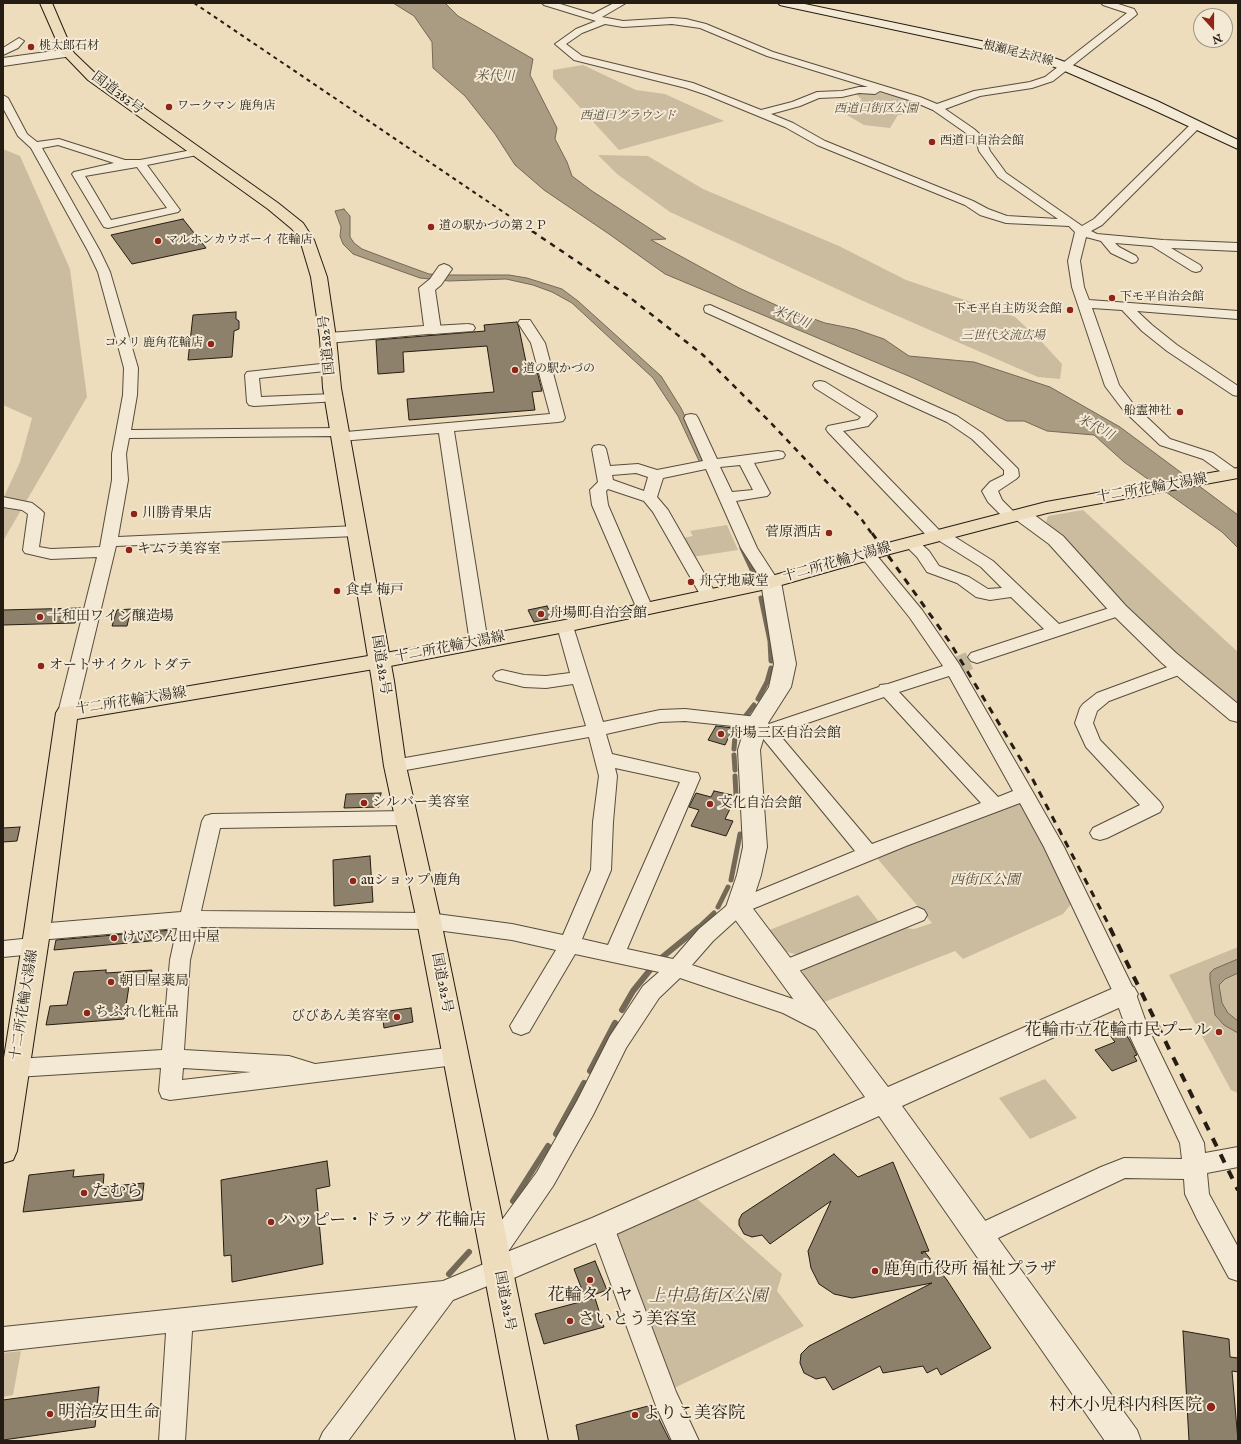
<!DOCTYPE html>
<html>
<head>
<meta charset="utf-8">
<style>
  body { margin:0 }
  #map { position:relative; width:1241px; height:1444px; overflow:hidden; background:#edddbd; font-family:"IM FELL English",serif }
  canvas { display:block }
  .frame { position:absolute; inset:0; border:4px solid #251d13; pointer-events:none }
  .north { position:absolute; left:1193px; top:8px; width:40px; height:40px; box-sizing:border-box; background:#f3e9d4; border:1px solid #a19787; border-radius:50%; rotate:159deg; font-size:11px; font-weight:700; line-height:16px; text-align:center; color:#251d13 }
  .north::after { content:''; display:block; margin:auto; width:14px; height:18px; background:#8f2418; clip-path:polygon(50% 0,100% 100%,50% 72%,0 100%) }
</style>
</head>
<body>
<div id="map">
<canvas width="1241" height="1444"></canvas>
<div class="frame"></div>
<div class="north">N</div>
</div>
<script>
const ctx = document.querySelector('canvas').getContext('2d');
ctx.lineJoin = 'round';
function paint(path, color) {
  ctx.fillStyle = color;
  ctx.fill(path, 'evenodd');
}
function poly(rows) {
  const path = new Path2D();
  for (const r of rows) {
    path.moveTo(r[0], r[1]);
    for (let i = 2; i < r.length; i += 2) path.lineTo(r[i], r[i + 1]);
  }
  return path;
}
function trace(path, color, width, dash) {
  ctx.strokeStyle = color;
  ctx.lineWidth = width;
  ctx.lineCap = dash ? 'butt' : 'round';
  ctx.setLineDash(dash || []);
  ctx.stroke(path);
}
function write(font, color, halo, rows, align = 'center') {
  ctx.font = font + ' "IM FELL English","Noto Serif JP",serif';
  ctx.lineWidth = 4;
  ctx.setLineDash([]);
  ctx.textBaseline = 'middle';
  ctx.strokeStyle = halo;
  ctx.fillStyle = color;
  for (const [text, x, y, turn = 0] of rows) {
    ctx.save();
    ctx.translate(x, y);
    ctx.rotate((+turn || 0) * Math.PI / 180);
    ctx.textAlign = isNaN(turn) ? turn : align;
    if (halo) ctx.strokeText(text, 0, 0);
    ctx.fillText(text, 0, 0);
    ctx.restore();
  }
}
const green = poly([
  [583,65,636,90,665,94,724,121,619,150,553,78,553,70],
  [873,91,913,100,926,106,911,107,916,113,898,115,890,128,864,125,840,111,841,108,862,100,854,92],
  [3,149,20,156,70,269,87,397,3,541,3,499,20,462,32,418,3,405],
  [598,155,648,156,703,189,839,246,906,280,1015,317,1040,340,1062,364,1060,379,1038,377,863,301,670,212,617,174],
  [1083,510,1238,652,1238,707,1157,639,1108,587,1067,541,1046,522,1048,516],
  [727,525,738,550,692,557,682,538,693,536,690,531],
  [1021,799,1072,903,1063,914,963,959,955,951,819,1004,800,980,804,969,904,928,914,929,932,923,876,857],
  [858,895,880,923,799,955,783,951,767,931],
  [1238,947,1238,1093,1231,1090,1169,975],
  [1045,1079,1077,1118,1030,1139,999,1098],
  [696,1198,782,1274,777,1291,804,1326,670,1390,614,1234],
  [21,1351,13,1395,3,1397,3,1353]
]);
const water = poly([
  [393,3,445,3,458,16,533,59,530,75,557,128,555,139,567,162,572,176,592,191,666,239,651,240,739,288,778,306,825,323,855,329,884,339,909,356,974,362,1050,387,1120,427,1238,515,1238,548,1222,532,1124,462,1094,435,1047,431,1024,421,1007,421,911,377,665,274,609,234,544,190,515,165,495,134,465,96,433,68,432,42,414,16,393,3],
  [344,209,350,216,350,237,354,243,362,249,399,263,429,274,450,275,509,275,527,278,562,289,578,301,661,376,681,408,707,463,700,463,678,416,653,378,572,303,552,292,533,285,506,279,449,281,420,278,353,254,343,244,340,236,341,227,335,211,344,209],
  [1238,959,1238,973,1225,979,1219,985,1222,1003,1228,1013,1238,1021,1238,1033,1224,1025,1215,1015,1210,980,1210,973,1214,969,1238,959]
]);
const streamFar1 = poly([
  [742,548,754,574],
  [761,598,770,641,771,661],
  [758,699,767,682,771,668],
  [744,718,754,705],
  [734,749,735,736,739,726],
  [734,755,735,770],
  [735,776,736,795],
  [731,880,740,834],
  [718,907,728,887],
  [697,929,714,913]
]);
const stream = poly([
  [660,959,698,928],
  [622,1010,633,991,650,970],
  [590,1071,615,1023],
  [556,1134,584,1083],
  [513,1201,548,1146],
  [449,1274,469,1252]
]);
const building = poly([
  [183,219,206,248,132,264,111,235,183,219],
  [236,312,236,319,239,321,239,329,234,331,232,357,188,360,193,315,236,312],
  [517,322,519,328,527,367,536,367,542,391,532,392,535,410,409,420,407,399,494,392,487,346,403,352,404,372,378,374,376,340,485,331,484,325,517,322],
  [547,606,553,618,534,622,528,610,547,606],
  [80,608,75,623,3,625,3,610,80,608],
  [131,609,127,626,112,626,117,610,131,609],
  [716,726,733,728,725,745,708,740,716,726],
  [714,791,732,795,728,804,732,805,725,819,733,821,726,836,691,826,699,810,689,807,696,793,711,797,714,791],
  [381,793,379,807,344,808,346,794,381,793],
  [20,827,17,841,3,842,3,828,20,827],
  [370,856,373,902,334,906,333,860,370,856],
  [172,930,171,939,54,950,56,940,172,930],
  [106,970,106,973,152,970,149,985,129,986,124,1019,46,1025,50,1006,67,1005,74,972,106,970],
  [411,1008,413,1022,384,1028,382,1012,411,1008],
  [1121,1028,1129,1039,1137,1055,1134,1056,1137,1061,1112,1071,1095,1050,1115,1042,1108,1033,1121,1028],
  [834,1154,858,1177,893,1162,929,1251,921,1252,922,1254,924,1251,947,1280,991,1348,941,1375,937,1368,927,1373,923,1366,883,1373,880,1366,833,1390,825,1377,816,1379,804,1373,800,1363,801,1354,809,1346,932,1283,852,1298,834,1294,819,1284,811,1268,808,1251,831,1201,770,1244,762,1235,752,1237,744,1234,739,1225,739,1220,742,1214,834,1154],
  [327,1161,330,1186,316,1189,323,1264,232,1282,231,1255,224,1256,221,1180,327,1161],
  [74,1170,73,1177,104,1174,103,1187,144,1183,142,1200,23,1212,29,1175,74,1170],
  [595,1261,607,1290,585,1298,574,1269,595,1261],
  [595,1298,604,1327,544,1344,535,1314,595,1298],
  [1183,1331,1229,1339,1230,1357,1238,1358,1238,1372,1232,1371,1238,1441,1189,1441,1183,1331],
  [99,1387,95,1427,3,1440,3,1400,99,1387],
  [652,1405,670,1441,579,1441,576,1425,652,1405]
]);
const minorTunnel = poly([
  [953,668,977,657]
]);
const minor = poly([
  [542,3,557,3,593,14,614,3,626,3,602,17,623,21,672,18,686,19,706,24,773,52,920,97,937,104,974,91,1030,82,1045,77,1127,13,1103,5,1101,3,1115,3,1134,9,1137,14,1135,16,1053,81,1032,88,980,96,945,109,974,129,986,140,990,151,1006,173,1082,226,1094,219,1192,123,1200,123,1201,125,1200,127,1102,225,1091,231,1097,234,1163,240,1238,243,1238,251,1171,248,1200,265,1202,268,1200,271,1196,272,1192,271,1152,246,1115,243,1119,247,1136,256,1138,259,1136,262,1132,263,1111,253,1101,241,1086,237,1080,261,1084,287,1089,300,1238,311,1238,319,1137,311,1152,325,1177,345,1238,386,1238,396,1233,395,1167,351,1142,331,1122,310,1092,308,1119,385,1134,405,1170,439,1213,453,1238,471,1238,477,1233,478,1228,477,1203,459,1160,445,1124,411,1105,386,1072,287,1068,261,1075,232,1069,226,1006,223,980,215,965,205,817,145,785,127,707,95,686,88,574,60,555,44,576,29,596,21,544,5,542,3],
  [605,24,623,27,672,24,700,28,767,56,868,87,859,87,842,91,817,92,792,102,761,110,693,83,582,56,566,44,582,33,605,24],
  [880,91,912,101,933,110,966,133,977,143,979,151,998,177,1058,219,1007,216,988,209,973,201,825,141,793,123,771,114,800,106,819,98,842,97,859,93,875,94,880,91],
  [19,38,24,41,18,48,3,55,3,48,19,38],
  [3,95,8,98,27,134,37,142,59,139,125,160,140,160,197,149,203,152,197,155,147,165,180,210,178,212,108,228,104,227,102,224,72,174,74,172,114,163,58,145,42,148,100,251,110,272,138,368,137,395,131,430,339,428,344,429,346,432,550,414,531,343,518,323,520,320,530,320,545,343,565,418,563,421,558,422,454,431,488,643,485,647,479,648,473,647,470,643,439,433,340,441,335,440,333,436,129,438,126,454,128,480,118,537,356,526,362,528,364,531,362,534,356,536,116,546,76,713,73,717,67,719,61,717,58,713,97,557,51,559,25,553,23,550,28,514,22,510,3,507,3,497,32,503,41,510,44,513,39,547,51,549,100,547,112,480,112,454,123,395,124,368,98,272,88,251,31,148,18,136,3,108,3,95],
  [137,167,167,208,111,220,85,176,137,167],
  [710,305,957,416,982,433,1018,469,1019,476,1016,479,998,491,1002,500,1019,517,1016,520,1011,522,1006,520,988,502,982,491,990,482,1004,475,1004,470,972,439,947,422,705,312,704,309,705,306,710,305],
  [468,324,473,325,475,328,473,331,433,334,428,333,426,330,428,327,433,326,468,324],
  [330,363,335,364,337,367,335,370,259,378,261,397,333,394,338,395,340,398,338,401,254,406,249,405,247,402,245,375,247,372,330,363],
  [820,381,825,382,875,413,877,416,868,426,843,431,940,531,947,532,993,561,1059,624,1119,605,1125,606,1127,610,1125,614,983,661,977,663,971,661,968,657,971,653,1044,629,1011,597,990,600,976,597,957,583,927,572,917,557,903,543,905,540,911,538,917,540,929,551,939,566,969,577,988,589,1002,588,981,567,938,540,930,539,828,432,826,429,828,426,858,420,861,417,815,388,813,385,815,382,820,381],
  [691,414,696,415,698,418,717,459,778,451,783,452,785,455,783,458,778,459,754,463,770,493,767,496,736,501,757,548,779,582,777,585,771,587,765,585,763,582,741,548,706,469,663,478,657,497,668,510,717,596,715,600,709,601,703,600,701,596,653,512,644,501,608,489,606,491,608,505,653,609,651,613,645,614,639,613,637,609,592,505,590,490,598,482,592,449,594,446,599,445,604,446,606,449,610,466,638,464,657,470,703,461,684,418,686,415,691,414],
  [740,465,753,490,732,492,720,467,740,465],
  [636,473,648,477,644,491,613,480,612,475,636,473],
  [867,549,873,551,922,610,959,664,1034,794,1064,847,1136,994,1148,1028,1204,1143,1205,1153,1238,1147,1238,1167,1207,1173,1209,1194,1238,1247,1238,1281,1229,1278,1197,1219,1185,1194,1184,1179,1125,1178,979,1247,970,1244,967,1236,970,1228,1101,1167,1124,1158,1182,1159,1180,1143,1126,1028,1114,994,1044,847,1020,803,906,846,745,912,713,941,692,965,799,1001,834,1019,837,1025,834,1031,826,1034,818,1031,783,1013,680,978,659,998,626,1048,593,1115,553,1186,503,1259,501,1260,507,1262,510,1270,507,1278,453,1300,348,1441,319,1441,323,1432,418,1306,192,1331,185,1441,159,1441,166,1333,3,1351,3,1327,443,1281,491,1261,485,1259,482,1251,485,1243,537,1172,577,1101,610,1036,643,986,659,972,575,954,529,1032,521,1035,513,1032,510,1026,556,950,512,940,429,929,198,927,190,960,184,1050,289,1056,315,1064,455,1047,463,1050,466,1056,463,1062,455,1065,170,1100,162,1098,159,1091,161,1068,16,1077,8,1074,5,1068,8,1062,16,1059,162,1050,170,960,177,928,39,940,41,940,44,946,41,952,34,954,3,957,3,941,32,938,30,938,27,932,30,926,37,924,181,912,202,821,205,816,212,814,407,811,414,813,417,818,414,823,407,825,220,828,201,911,429,913,512,924,563,935,591,870,593,822,599,776,589,737,395,772,388,771,386,766,388,761,586,726,573,684,546,688,524,687,496,680,493,676,496,672,502,670,524,675,546,676,570,673,557,626,559,622,565,621,571,622,573,626,603,722,660,710,685,709,757,717,763,719,769,724,879,687,880,685,888,684,943,666,910,618,859,554,861,551,867,549],
  [949,676,1013,791,998,797,899,692,949,676],
  [884,697,981,803,872,844,778,733,884,697],
  [685,721,752,728,760,735,855,851,731,902,699,929,673,959,627,949,700,778,698,773,691,772,612,754,606,734,660,722,685,721],
  [615,768,680,782,608,945,582,939,611,870,613,822,617,776,615,768],
  [183,1068,251,1072,182,1080,183,1068],
  [1181,662,1187,664,1190,668,1187,672,1109,701,1097,711,1093,723,1100,740,1160,802,1163,807,1160,812,1107,838,1100,840,1093,838,1090,833,1093,828,1140,805,1086,747,1075,723,1080,708,1083,704,1097,693,1181,662],
  [917,907,924,910,927,915,924,920,784,977,777,975,773,969,777,963,917,907],
  [602,1216,611,1219,614,1227,676,1392,699,1441,672,1441,656,1406,590,1227,593,1219,602,1216]
]);
const tertiary = poly([
  [68,49,72,50,74,53,72,56,3,66,3,58,68,49],
  [444,264,449,266,452,269,441,285,435,290,441,330,439,333,328,343,322,341,320,338,322,335,328,333,424,326,419,288,430,279,439,266,444,264],
  [1022,509,1029,511,1063,536,1126,606,1176,653,1238,704,1238,722,1230,720,1162,663,1112,614,1049,544,1015,519,1013,515,1015,511,1022,509],
  [771,576,778,578,781,582,796,664,791,687,768,723,760,750,767,847,761,875,751,906,888,1087,1116,987,1125,984,1134,987,1138,994,1134,1001,902,1106,1137,1430,1141,1441,1105,1441,879,1116,612,1236,509,1280,498,1284,487,1280,483,1270,487,1260,592,1218,865,1097,726,907,737,875,743,847,738,750,746,723,769,687,774,664,761,582,764,578,771,576]
]);
const secondary = poly([
  [778,3,800,3,1043,54,1068,63,1157,101,1238,140,1238,149,1147,107,1060,69,1036,60,784,6,780,5,778,3]
]);
const primary = poly([
  [1238,468,1238,478,1047,513,890,554,771,588,565,632,380,668,77,719,50,932,17,1151,13,1160,3,1163,3,1064,24,932,56,713,59,708,380,654,565,620,768,577,876,546,1046,502,1238,468]
]);
const trunk = poly([
  [40,3,52,3,73,52,96,74,278,203,303,223,314,240,327,277,336,338,341,388,394,681,406,766,441,921,548,1441,516,1441,417,921,384,766,372,681,323,388,320,338,311,277,300,240,292,229,268,209,88,80,62,53,40,3]
]);
const railFar3 = poly([
  [194,3,533,232]
]);
const railFar2 = poly([
  [532,231,628,296,703,355,769,421,860,517,872,534]
]);
const railFar1 = poly([
  [872,533,949,641,1032,778,1111,929]
]);
const rail = poly([
  [1110,928,1238,1190]
]);
const markers = [
  [31,47,4,"#8f2418"],
  [169,107,4,"#8f2418"],
  [932,142,4,"#8f2418"],
  [431,227,4,"#8f2418"],
  [158,241,4,"#8f2418"],
  [1112,298,4,"#8f2418"],
  [1070,310,4,"#8f2418"],
  [211,344,4,"#8f2418"],
  [515,370,4,"#8f2418"],
  [1180,412,4,"#8f2418"],
  [134,514,4,"#8f2418"],
  [829,533,4,"#8f2418"],
  [129,550,4,"#8f2418"],
  [691,582,4,"#8f2418"],
  [337,591,4,"#8f2418"],
  [541,614,4,"#8f2418"],
  [40,617,4,"#8f2418"],
  [41,666,4,"#8f2418"],
  [721,734,4,"#8f2418"],
  [364,803,4,"#8f2418"],
  [710,804,4,"#8f2418"],
  [353,881,4,"#8f2418"],
  [114,938,4,"#8f2418"],
  [111,982,4,"#8f2418"],
  [87,1013,4,"#8f2418"],
  [397,1017,4,"#8f2418"],
  [1219,1032,4,"#8f2418"],
  [84,1193,4,"#8f2418"],
  [271,1222,4,"#8f2418"],
  [875,1271,4,"#8f2418"],
  [590,1280,4,"#8f2418"],
  [570,1321,4,"#8f2418"],
  [1211,1407,5,"#8f2418"],
  [50,1414,4,"#8f2418"],
  [635,1415,4,"#8f2418"]
];
const farPoinames = [
  ["桃太郎石材",39,47],
  ["ワークマン 鹿角店",177,107],
  ["西道口自治会館",940,142],
  ["道の駅かづの第２Ｐ",439,227],
  ["マルホンカウボーイ 花輪店",166,241],
  ["下モ平自治会館",1120,298],
  ["下モ平自主防災会館",1062,310,"right"],
  ["コメリ 鹿角花輪店",203,344,"right"],
  ["道の駅かづの",523,370],
  ["船霊神社",1172,412,"right"]
];
const farStreetnames = [
  ["根瀬尾去沢線",1018,54,14]
];
const farParknames = [
  ["西道口街区公園",876,110],
  ["西道口グラウンド",628,117],
  ["三世代交流広場",1003,337]
];
const farWaternames = [
  ["米代川",495,77],
  ["米代川",791,318,22],
  ["米代川",1095,428,28]
];
const streetNames = [
  ["国道282号",117,94,37],
  ["国道282号",328,345,-96],
  ["十二所花輪大湯線",1152,489,-10],
  ["十二所花輪大湯線",837,563,-16],
  ["十二所花輪大湯線",450,648,-11],
  ["国道282号",380,665,81],
  ["十二所花輪大湯線",131,702,-9],
  ["国道282号",441,983,79],
  ["十二所花輪大湯線",25,1005,-81],
  ["国道282号",504,1301,79]
];
const poiNames = [
  ["川勝青果店",142,514],
  ["菅原酒店",821,533,"right"],
  ["キムラ美容室",137,550],
  ["舟守地蔵堂",699,582],
  ["食卓 梅戸",345,591],
  ["舟場町自治会館",549,614],
  ["十和田ワイン醸造場",48,617],
  ["オートサイクル トダテ",49,666],
  ["舟場三区自治会館",729,734],
  ["シルバー美容室",372,803],
  ["文化自治会館",718,804],
  ["auショップ 鹿角",361,881],
  ["けいらん田中屋",122,938],
  ["朝日屋薬局",119,982],
  ["ちふれ化粧品",95,1013],
  ["びびあん美容室",389,1017,"right"]
];
const parkNames = [
  ["西街区公園",985,881]
];
const nearPoinames = [
  ["花輪市立花輪市民プール",1211,1032,"right"],
  ["たむら",92,1193],
  ["ハッピー・ドラッグ 花輪店",279,1222],
  ["鹿角市役所 福祉プラザ",883,1271],
  ["花輪タイヤ",590,1297,"center"],
  ["さいとう美容室",578,1321],
  ["村木小児科内科医院",1202,1407,"right"],
  ["明治安田生命",58,1414],
  ["よりこ美容院",643,1415]
];
const nearParknames = [
  ["上中島街区公園",708,1298]
];
paint(green, '#cbbca0');
paint(water, '#a99c83');
trace(water, '#746956', 1);
trace(streamFar1, '#746956', 5);
trace(stream, '#746956', 6);
paint(building, '#8d816b');
trace(building, '#251d13', 1);
trace(minorTunnel, '#c5b79b', 18, [18, 9]);
trace(minor, '#574d3e', 2);
trace(tertiary, '#574d3e', 2);
trace(secondary, '#251d13', 2);
trace(primary, '#251d13', 2);
trace(trunk, '#251d13', 2);
paint(minor, '#f3e9d4');
paint(tertiary, '#f3e9d4');
paint(secondary, '#f3e9d4');
paint(primary, '#edddbd');
paint(trunk, '#edddbd');
trace(railFar3, '#251d13', 2, [4, 4]);
trace(railFar2, '#251d13', 2.5, [5.5, 5.5]);
trace(railFar1, '#251d13', 3, [7, 7]);
trace(rail, '#251d13', 4, [9, 9]);
for (const [x, y, r, color] of markers) {
  const dot = new Path2D();
  dot.arc(x, y, r, 0, 2 * Math.PI);
  ctx.fillStyle = color;
  ctx.fill(dot);
  trace(dot, '#f3e9d4', 1.5);
}
write('12px', '#251d13', '#f3e9d4', farPoinames, 'left');
write('12px', '#251d13', '#f3e9d4', farStreetnames);
write('italic 12px', '#574d3d', '#f3e9d4', farParknames);
write('italic 13px', '#5a5040', '#f3e9d4', farWaternames);
write('14px', '#251d13', '#f3e9d4', streetNames);
write('14px', '#251d13', '#f3e9d4', poiNames, 'left');
write('italic 14px', '#574d3d', '#f3e9d4', parkNames);
write('17px', '#251d13', '#f3e9d4', nearPoinames, 'left');
write('italic 17px', '#574d3d', '#f3e9d4', nearParknames);
</script>
</body>
</html>
